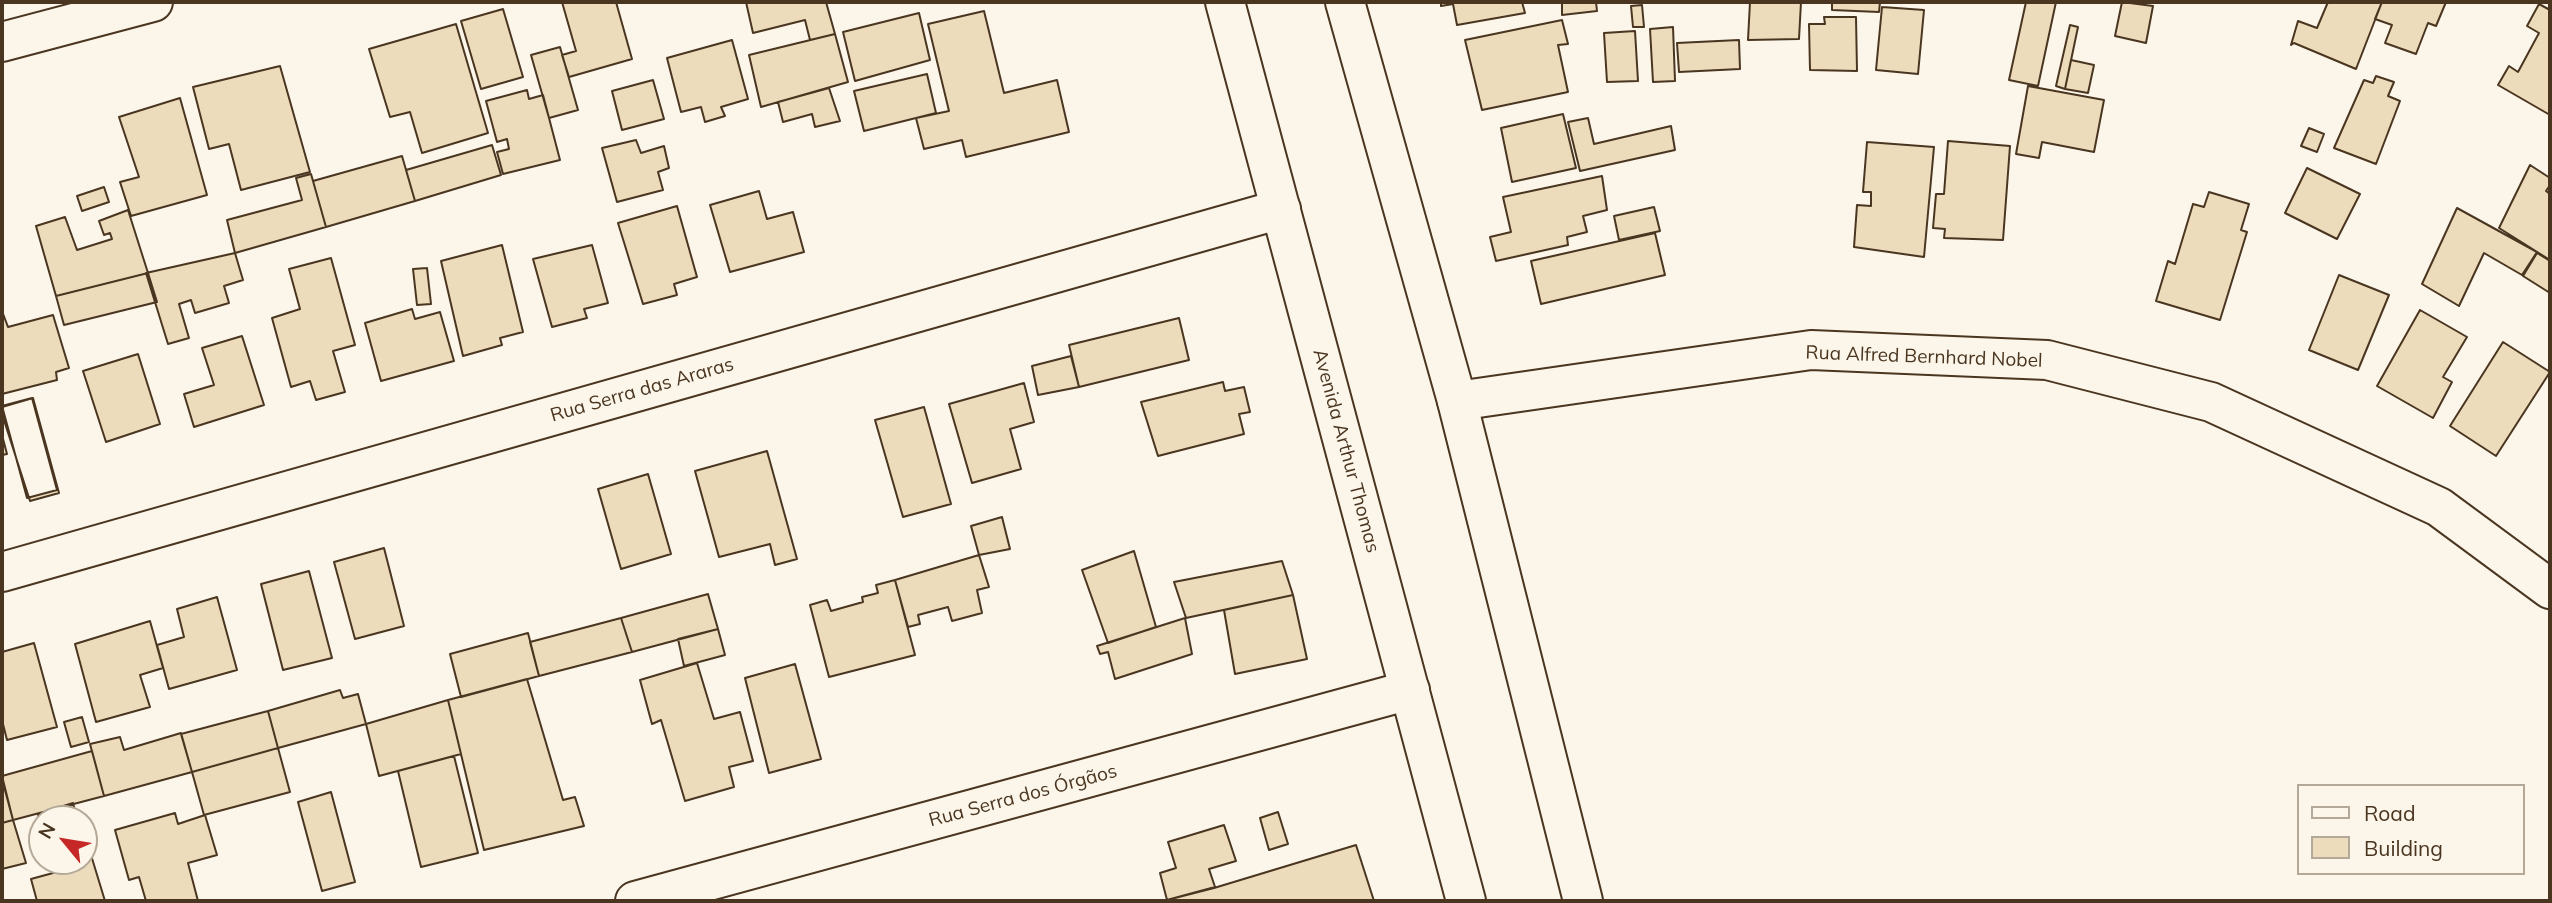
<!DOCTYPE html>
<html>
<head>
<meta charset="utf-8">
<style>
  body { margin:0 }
  #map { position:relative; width:2552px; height:903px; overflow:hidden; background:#fbf6e9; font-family:Mulish,sans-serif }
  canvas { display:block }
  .frame { position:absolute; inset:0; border:4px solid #4a3520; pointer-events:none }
  .legend { position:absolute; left:2297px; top:784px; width:228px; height:91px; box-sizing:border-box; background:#fbf6e9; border:2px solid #b4a999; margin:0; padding:9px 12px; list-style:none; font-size:21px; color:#4a3520 }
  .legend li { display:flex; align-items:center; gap:14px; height:35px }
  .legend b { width:35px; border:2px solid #b4a999 }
  .north { position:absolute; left:28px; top:805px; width:70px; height:70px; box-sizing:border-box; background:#fbf6e9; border:2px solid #b4a999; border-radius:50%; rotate:300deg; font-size:19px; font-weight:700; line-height:28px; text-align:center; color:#4a3520 }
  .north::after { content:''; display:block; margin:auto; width:24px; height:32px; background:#c62828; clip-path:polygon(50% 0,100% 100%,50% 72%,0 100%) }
</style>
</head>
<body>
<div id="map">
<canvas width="2552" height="903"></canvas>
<div class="frame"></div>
<ul class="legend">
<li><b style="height:9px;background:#fbf6e9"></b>Road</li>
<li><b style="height:19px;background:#ecdcbc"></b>Building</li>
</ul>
<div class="north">N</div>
</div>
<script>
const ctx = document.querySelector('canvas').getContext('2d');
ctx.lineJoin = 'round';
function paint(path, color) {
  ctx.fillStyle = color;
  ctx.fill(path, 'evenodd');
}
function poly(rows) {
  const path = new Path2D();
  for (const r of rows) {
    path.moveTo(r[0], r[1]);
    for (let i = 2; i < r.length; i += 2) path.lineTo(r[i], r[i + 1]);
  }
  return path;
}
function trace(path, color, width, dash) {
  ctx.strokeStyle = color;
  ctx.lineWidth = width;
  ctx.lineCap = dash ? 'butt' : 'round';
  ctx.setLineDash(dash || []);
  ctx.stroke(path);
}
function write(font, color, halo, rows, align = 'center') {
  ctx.font = font + ' Mulish,sans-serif';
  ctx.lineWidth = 5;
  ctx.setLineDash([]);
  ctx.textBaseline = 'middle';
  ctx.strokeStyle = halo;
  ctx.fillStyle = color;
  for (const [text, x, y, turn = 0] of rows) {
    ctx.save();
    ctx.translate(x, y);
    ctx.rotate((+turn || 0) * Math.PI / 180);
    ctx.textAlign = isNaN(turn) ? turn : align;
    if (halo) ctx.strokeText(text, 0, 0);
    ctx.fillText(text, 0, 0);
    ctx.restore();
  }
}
const building = poly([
  [562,2,616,2,632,59,569,77,562,55,576,51,562,2],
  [746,2,826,2,835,34,810,40,805,20,753,33,746,2],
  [1441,2,1522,2,1525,13,1457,25,1453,4,1441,6,1441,2],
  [1562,2,1596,2,1597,11,1562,15,1562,2],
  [1750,2,1801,2,1799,39,1748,40,1750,2],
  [1832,2,1880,2,1879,12,1832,10,1832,2],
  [2026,2,2056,2,2038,86,2009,80,2026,2],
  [2122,2,2153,6,2146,43,2115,36,2122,2],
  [2328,2,2382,2,2356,69,2294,43,2291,45,2298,21,2317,28,2328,2],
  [2382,2,2446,2,2436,26,2428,23,2416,54,2385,43,2392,25,2375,19,2382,2],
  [2539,4,2550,10,2550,115,2498,85,2509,66,2518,72,2539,33,2527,26,2539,4],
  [1642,5,1644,27,1633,27,1631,6,1642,5],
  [1882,7,1924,10,1918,74,1876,70,1882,7],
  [503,9,523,77,481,89,461,21,503,9],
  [984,11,1004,93,1057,80,1069,132,966,157,962,140,924,149,916,118,949,111,928,24,984,11],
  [919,13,930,60,855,81,843,32,919,13],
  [1824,17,1856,17,1857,71,1810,70,1809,24,1825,24,1824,17],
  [1562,20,1568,44,1558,45,1568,92,1482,110,1465,40,1562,20],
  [456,24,488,133,422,153,410,112,390,117,369,49,456,24],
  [2070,25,2078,27,2065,89,2056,86,2070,25],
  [1673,27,1675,81,1653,82,1650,29,1673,27],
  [1635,31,1638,81,1607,82,1604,33,1635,31],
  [835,34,848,82,761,107,749,55,835,34],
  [732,40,748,99,721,107,725,116,705,122,701,107,681,112,667,58,732,40],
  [1739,40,1740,69,1679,72,1677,43,1739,40],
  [560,47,578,110,549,118,531,55,560,47],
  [2071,60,2094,65,2088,93,2065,89,2071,60],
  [280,66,310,172,241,190,229,144,209,149,193,87,280,66],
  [927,74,936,113,864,131,854,91,927,74],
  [2376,76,2394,82,2388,96,2400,101,2376,164,2334,148,2364,80,2373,83,2376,76],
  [653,80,664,119,622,130,612,91,653,80],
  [2028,86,2104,100,2094,152,2042,142,2039,158,2016,154,2028,86],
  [829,88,840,121,815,127,812,114,783,122,778,102,829,88],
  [527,90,529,99,543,95,560,160,503,174,497,152,509,149,507,139,497,142,486,101,527,90],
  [180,98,207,195,131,216,120,182,139,177,119,117,180,98],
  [1563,114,1576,168,1512,182,1501,128,1563,114],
  [1588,118,1594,144,1671,126,1675,150,1580,171,1568,122,1588,118],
  [2309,128,2324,134,2317,152,2301,146,2309,128],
  [636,140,641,153,664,146,669,168,658,172,663,190,617,202,602,148,636,140],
  [1948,141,2010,146,2003,240,1944,238,1945,229,1933,228,1936,194,1944,194,1948,141],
  [1867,142,1934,147,1924,257,1854,247,1857,205,1871,206,1871,192,1863,192,1867,142],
  [492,145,501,175,415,201,406,170,492,145],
  [402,156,415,201,326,227,313,181,402,156],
  [2530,165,2550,178,2550,185,2546,191,2550,194,2550,260,2499,228,2530,165],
  [2307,168,2360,194,2337,239,2285,213,2307,168],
  [311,174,326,227,235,253,227,220,302,200,296,178,311,174],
  [1602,176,1607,210,1583,216,1587,232,1567,237,1568,245,1496,261,1490,237,1511,232,1503,197,1602,176],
  [104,187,109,202,82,211,77,196,104,187],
  [759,191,767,219,793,212,804,252,730,272,710,205,759,191],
  [2209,192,2249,204,2241,230,2247,232,2220,320,2156,301,2168,261,2175,264,2193,204,2204,207,2209,192],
  [677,206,697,277,674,284,677,295,643,304,618,223,677,206],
  [1654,207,1660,231,1619,240,1614,216,1654,207],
  [2457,208,2537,252,2522,275,2484,253,2459,306,2422,284,2457,208],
  [128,210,148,273,56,296,36,226,65,217,77,250,112,239,110,233,104,235,99,221,128,210],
  [1655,233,1665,275,1541,304,1531,261,1655,233],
  [502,245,523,332,500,338,502,345,463,356,441,261,502,245],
  [592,245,608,303,584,309,587,318,552,327,533,259,592,245],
  [235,253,243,280,224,286,229,303,195,313,191,300,179,304,189,338,168,344,146,273,235,253],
  [2537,253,2550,261,2550,293,2523,276,2537,253],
  [331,258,355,345,333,351,345,392,316,400,310,381,291,387,272,318,300,309,289,269,331,258],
  [427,268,431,304,417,305,413,269,427,268],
  [148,273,157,302,64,325,56,296,148,273],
  [2339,275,2389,295,2358,370,2309,350,2339,275],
  [412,309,415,319,440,312,454,361,381,381,365,323,412,309],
  [2420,310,2467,337,2443,377,2452,382,2433,418,2377,386,2420,310],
  [2,311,8,327,53,315,69,368,56,372,57,380,2,394,2,311],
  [1179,318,1189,360,1079,387,1069,345,1179,318],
  [242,336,264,405,194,427,184,394,214,385,202,348,242,336],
  [2503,342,2550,372,2496,456,2450,426,2503,342],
  [138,354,160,424,106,442,83,371,138,354],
  [1071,356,1079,387,1038,395,1032,366,1071,356],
  [1223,382,1225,391,1244,387,1250,412,1239,414,1244,434,1158,456,1141,402,1223,382],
  [1024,383,1034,422,1010,429,1021,469,972,483,949,404,1024,383],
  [32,398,57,490,27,498,2,406,32,398],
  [33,398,59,493,30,501,2,414,2,407,33,398],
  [924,407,951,504,903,517,875,420,924,407],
  [2,435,7,454,2,455,2,435],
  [767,451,797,559,775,565,770,544,719,557,695,471,767,451],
  [648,474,671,554,621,569,598,489,648,474],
  [1002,517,1010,549,979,555,971,526,1002,517],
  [384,548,404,626,355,639,334,562,384,548],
  [1134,551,1156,627,1108,643,1082,570,1134,551],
  [979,555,989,587,977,590,982,613,952,621,948,607,918,615,920,624,908,627,895,580,979,555],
  [1282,561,1293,595,1186,618,1174,582,1282,561],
  [309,571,332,658,283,670,261,584,309,571],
  [895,580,915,655,829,677,810,605,827,600,831,611,863,602,862,597,878,593,876,585,895,580],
  [708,594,718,629,632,652,621,618,708,594],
  [1293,595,1307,659,1235,674,1224,610,1293,595],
  [217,597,237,670,169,689,157,645,184,637,177,609,217,597],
  [621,618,632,652,539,676,530,642,621,618],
  [1185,618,1192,654,1115,679,1108,652,1100,654,1097,646,1185,618],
  [150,621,163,668,140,675,150,707,96,722,75,644,150,621],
  [718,629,725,655,684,666,678,639,718,629],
  [528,633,539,676,461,697,450,654,528,633],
  [34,643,57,727,7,740,2,720,2,652,34,643],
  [697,663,714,719,740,712,753,761,729,767,734,787,685,801,661,720,652,724,640,680,697,663],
  [795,664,821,759,769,773,745,678,795,664],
  [527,679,563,800,575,797,584,826,484,850,448,700,527,679],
  [340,690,343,698,358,694,366,724,278,748,268,711,340,690],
  [448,700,461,754,379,776,366,724,448,700],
  [268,711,278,748,192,772,181,734,268,711],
  [82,717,89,742,71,747,64,722,82,717],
  [181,733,192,772,104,796,90,744,120,737,124,750,181,733],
  [278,748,290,792,204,815,192,772,278,748],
  [92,751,104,796,13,820,2,776,92,751],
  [454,756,478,853,421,867,398,771,454,756],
  [2,779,13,820,2,823,2,779],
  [331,792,355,882,322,891,298,802,331,792],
  [73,803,77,819,42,819,42,830,38,814,73,803],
  [1278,812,1288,844,1269,850,1260,818,1278,812],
  [175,813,178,824,205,815,217,855,188,863,198,901,146,901,139,877,129,880,115,830,175,813],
  [13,820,26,863,2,869,2,823,13,820],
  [1224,825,1236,861,1209,869,1215,887,1167,900,1160,873,1176,868,1168,842,1224,825],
  [1356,845,1374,901,1167,900,1214,888,1356,845],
  [91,855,105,901,37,901,31,879,53,873,49,861,66,863,84,861,84,857,91,855]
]);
const minor = poly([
  [2,42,153,2],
  [1457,401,1811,350,2047,360,2211,402,2439,507,2550,589],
  [2,572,1281,209],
  [635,901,1410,690]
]);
const major = poly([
  [1225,2,1466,901],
  [1345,2,1457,401,1583,901]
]);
const streetNames = [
  ["Rua Alfred Bernhard Nobel",1924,357,2],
  ["Rua Serra das Araras",642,390,-16],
  ["Avenida Arthur Thomas",1346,451,75],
  ["Rua Serra dos Órgãos",1023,796,-15]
];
paint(building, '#ecdcbc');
trace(building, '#4a3520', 2);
trace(minor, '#4a3520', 42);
trace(major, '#4a3520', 42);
trace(minor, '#fbf6e9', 38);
trace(major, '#fbf6e9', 38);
write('19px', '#4a3520', '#fbf6e9', streetNames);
</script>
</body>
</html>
